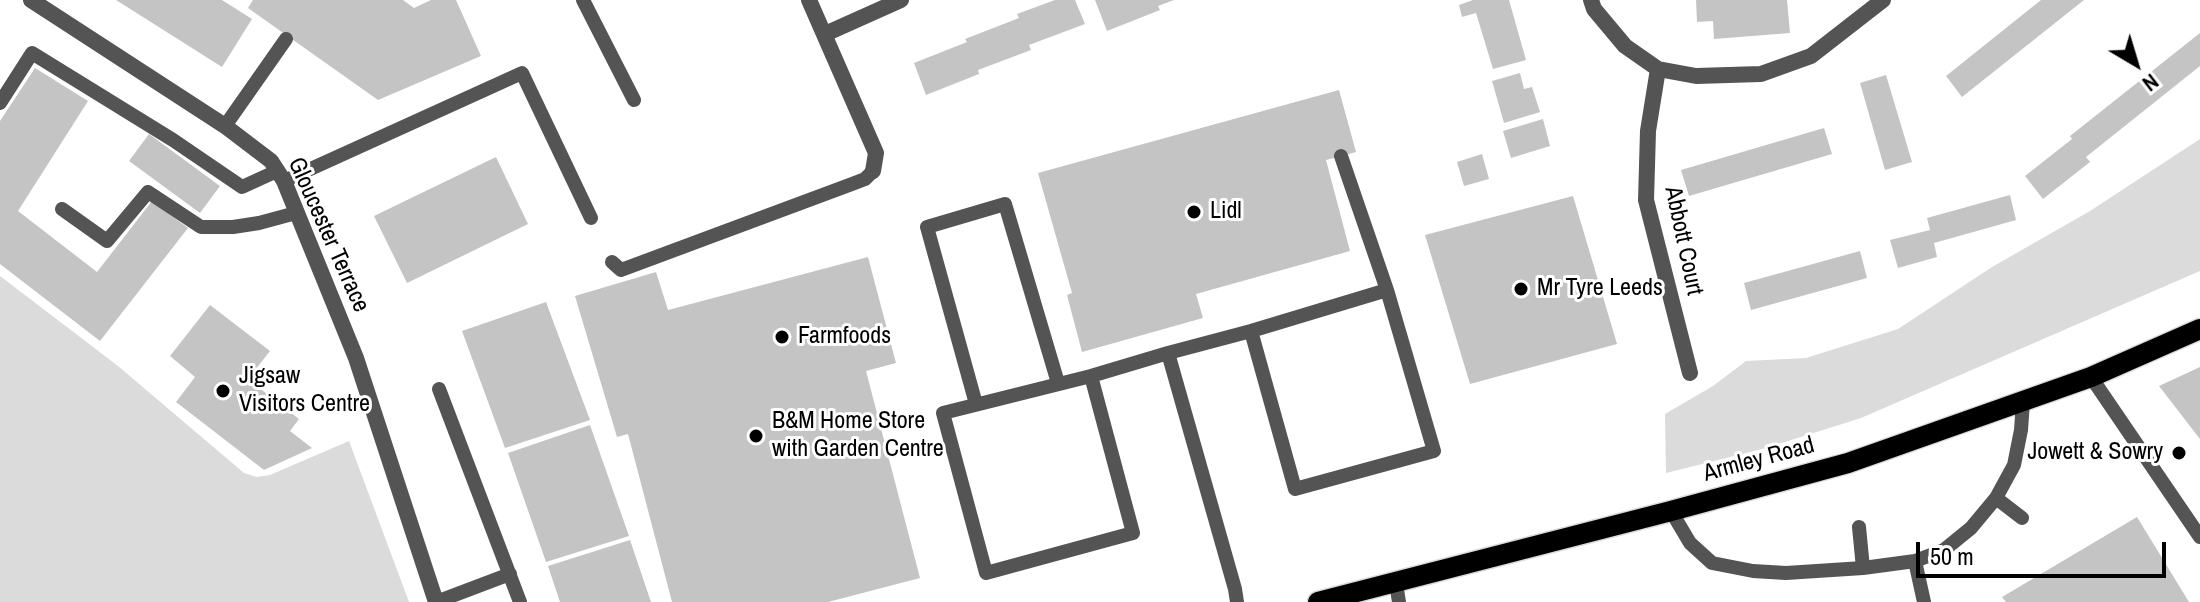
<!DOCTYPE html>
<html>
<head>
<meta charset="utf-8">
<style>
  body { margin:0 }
  #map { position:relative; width:2200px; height:602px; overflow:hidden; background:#fff; font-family:"Archivo Narrow",sans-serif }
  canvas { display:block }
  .north { position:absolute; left:2096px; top:24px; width:80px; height:80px; -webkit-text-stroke:6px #fff; paint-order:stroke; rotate:142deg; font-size:22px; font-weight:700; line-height:32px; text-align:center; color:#000 }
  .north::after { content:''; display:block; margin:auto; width:28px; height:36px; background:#000; clip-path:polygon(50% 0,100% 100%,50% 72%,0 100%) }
  .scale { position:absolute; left:1916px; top:542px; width:250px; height:36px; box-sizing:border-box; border:4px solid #000; border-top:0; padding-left:10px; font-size:24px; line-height:28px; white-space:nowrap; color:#000; -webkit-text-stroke:6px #fff; paint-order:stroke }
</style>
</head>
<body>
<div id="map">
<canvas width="2200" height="602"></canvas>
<div class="north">N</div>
<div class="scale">50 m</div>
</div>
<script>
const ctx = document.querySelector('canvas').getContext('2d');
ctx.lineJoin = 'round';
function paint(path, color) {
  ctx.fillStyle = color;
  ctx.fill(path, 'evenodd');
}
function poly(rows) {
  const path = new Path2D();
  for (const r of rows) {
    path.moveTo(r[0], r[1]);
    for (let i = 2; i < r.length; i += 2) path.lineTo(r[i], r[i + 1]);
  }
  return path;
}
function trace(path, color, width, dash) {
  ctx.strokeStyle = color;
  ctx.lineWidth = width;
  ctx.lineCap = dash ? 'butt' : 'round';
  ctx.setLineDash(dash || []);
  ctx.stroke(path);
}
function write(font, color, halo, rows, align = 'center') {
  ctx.font = font + ' "Archivo Narrow",sans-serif';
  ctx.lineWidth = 6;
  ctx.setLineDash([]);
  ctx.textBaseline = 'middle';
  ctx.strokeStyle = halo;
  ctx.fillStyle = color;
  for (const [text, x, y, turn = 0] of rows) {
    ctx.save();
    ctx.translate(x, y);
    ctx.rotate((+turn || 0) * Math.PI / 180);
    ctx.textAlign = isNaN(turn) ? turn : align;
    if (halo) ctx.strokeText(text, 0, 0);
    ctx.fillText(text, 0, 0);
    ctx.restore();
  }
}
const green = poly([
  [2200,139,2200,271,1861,418,1766,448,1666,473,1665,414,1713,386,1746,361,1806,358,1898,329,1992,267,2090,211],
  [0,276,118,366,244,473,257,477,270,475,349,441,409,602,0,602]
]);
const building = poly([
  [116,0,222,0,252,19,222,67],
  [253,0,403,0,414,8,431,0,456,0,481,56,378,100,248,8],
  [1055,0,1075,0,1085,24,1029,45,1031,50,978,70,979,74,926,95,914,63,967,42,965,39,1019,18,1017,14],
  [1095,0,1174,0,1158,6,1160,10,1107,31],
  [1473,0,1509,0,1526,60,1493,69,1476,13,1462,17,1459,5],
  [1696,0,1787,0,1790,33,1714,39,1713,21,1697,22],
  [2041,0,2084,0,1962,97,1946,76],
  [2200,33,2200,66,2086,157,2090,162,2043,199,2025,176,2072,139,2070,136],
  [35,68,88,101,18,211,97,272,152,201,188,228,100,341,0,264,0,121],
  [1520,73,1524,89,1532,87,1540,112,1504,123,1492,81],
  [1886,75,1912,162,1885,170,1860,83],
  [1339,90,1356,152,1326,160,1350,251,1196,294,1203,318,1082,352,1067,295,1072,293,1038,173],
  [1543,119,1550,146,1511,158,1503,131],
  [1824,128,1832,154,1689,196,1681,170],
  [149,134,220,186,200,213,129,161],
  [1482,154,1489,179,1464,186,1457,162],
  [496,157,528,224,407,283,374,216],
  [2010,195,2016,220,1934,243,1937,257,1898,268,1890,240,1930,230,1927,218],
  [1573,196,1617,344,1470,384,1425,235],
  [1860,251,1867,278,1751,310,1744,283],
  [868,257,896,363,866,371,920,578,828,602,672,602,628,434,617,437,575,296,656,272,668,310],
  [546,302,590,420,505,448,462,331],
  [210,305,270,351,248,379,299,419,290,431,312,448,264,470,176,402,195,377,170,356],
  [2200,367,2200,439,2159,386],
  [590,425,629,536,546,562,508,453],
  [2137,517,2189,602,2006,602,2002,597],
  [630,540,651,602,560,602,548,566]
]);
const service = poly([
  [583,0,634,100],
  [0,103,32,53,173,140,242,187,277,171],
  [225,126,286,39],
  [1341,156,1387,290],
  [284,181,522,73,591,218],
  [62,209,107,241,148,192,201,227,233,227,259,223,296,213],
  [612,262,621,270,852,184,865,179,873,171],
  [1091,376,1133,533,986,573,943,413,1091,376,1168,353],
  [2091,377,2200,537],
  [439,389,520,602],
  [976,404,927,227,1005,204,1058,383],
  [1996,498,2022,518],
  [1671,511,1690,543,1712,563,1753,571,1786,573,1863,568,1915,561,1944,550,1971,528,1996,498,2014,465,2021,430,2023,402],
  [1859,527,1863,568],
  [1915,561,1924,602],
  [1396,583,1399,602],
  [436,602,510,574],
  [1237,602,1235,589,1168,353,1251,331,1387,290,1434,451,1295,489,1251,331]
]);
const minor = poly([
  [31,0,225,126,271,161,284,181,356,358,436,602],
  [809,0,876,153,873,171],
  [1591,0,1594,9,1625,46,1658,69,1696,76,1761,74,1811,56,1883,0],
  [825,34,901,0],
  [1658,69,1648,131,1646,200,1690,373]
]);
const primary = poly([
  [1318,602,1671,511,1848,463,2091,377,2200,329]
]);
const markers = [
  [1194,212,8,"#000"],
  [1521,289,8,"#000"],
  [782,337,8,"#000"],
  [223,391,8,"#000"],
  [756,436,8,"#000"],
  [2179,453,8,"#000"]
];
const poiNames = [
  ["Lidl",1210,212],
  ["Mr Tyre Leeds",1537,289],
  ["Farmfoods",798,337],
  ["Jigsaw",239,377],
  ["Visitors Centre",239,405],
  ["B&M Home Store",772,422],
  ["with Garden Centre",772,450],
  ["Jowett & Sowry",2163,453,"right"]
];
const streetNames = [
  ["Gloucester Terrace",328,235,66],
  ["Abbott Court",1683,241,78],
  ["Armley Road",1759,460,-15]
];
paint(green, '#dbdbdb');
paint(building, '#c4c4c4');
trace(primary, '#dbdbdb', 23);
trace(service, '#545454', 14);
trace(minor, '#545454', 16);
trace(primary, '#000', 20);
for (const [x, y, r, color] of markers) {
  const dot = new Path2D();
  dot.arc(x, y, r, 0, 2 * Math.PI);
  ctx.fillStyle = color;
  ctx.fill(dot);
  trace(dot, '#fff', 3);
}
write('24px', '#000', '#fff', poiNames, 'left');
write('24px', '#000', '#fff', streetNames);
</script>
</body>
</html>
